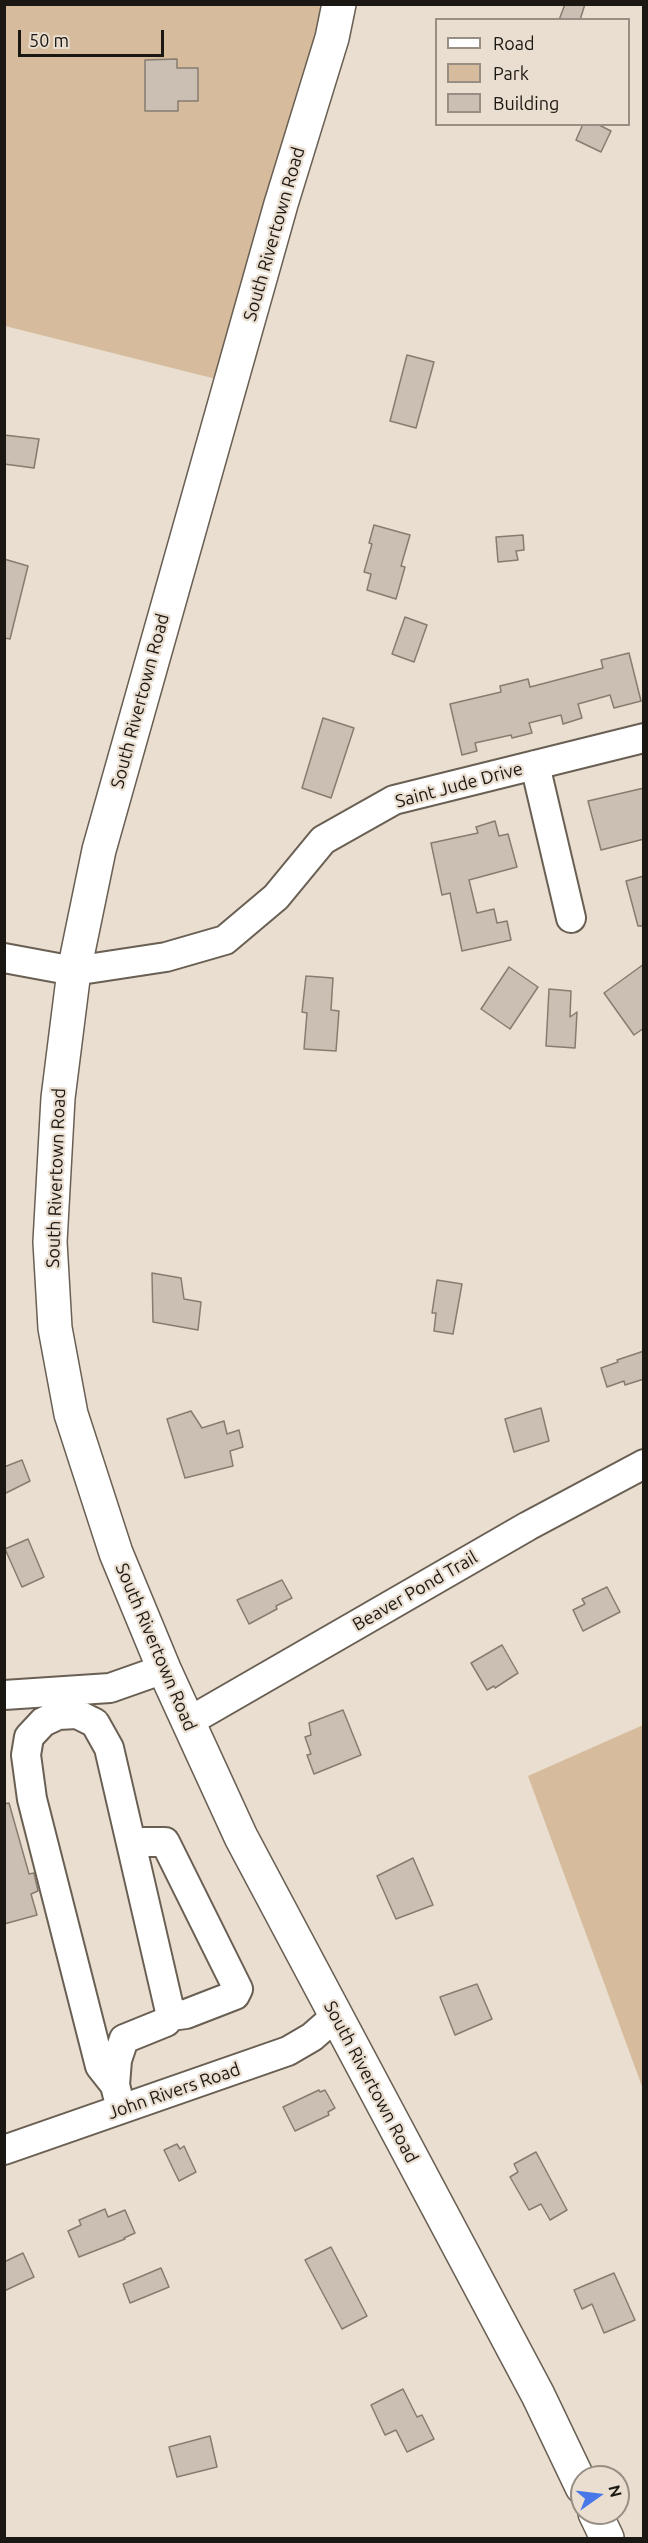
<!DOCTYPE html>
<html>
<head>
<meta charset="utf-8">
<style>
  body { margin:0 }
  #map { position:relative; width:648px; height:2543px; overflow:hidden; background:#e9ded0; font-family:Ubuntu,sans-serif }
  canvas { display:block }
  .frame { position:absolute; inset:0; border:6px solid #1b1712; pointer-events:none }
  .legend { position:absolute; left:435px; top:18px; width:195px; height:108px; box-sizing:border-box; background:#e9ded0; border:2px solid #978e84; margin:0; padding:8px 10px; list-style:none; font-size:18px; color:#1b1712 }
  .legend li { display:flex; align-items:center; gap:12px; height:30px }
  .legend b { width:30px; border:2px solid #978e84 }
  .north { position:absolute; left:570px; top:2465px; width:60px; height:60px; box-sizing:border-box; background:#e9ded0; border:2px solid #978e84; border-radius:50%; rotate:76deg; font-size:16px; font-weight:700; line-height:24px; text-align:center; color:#1b1712 }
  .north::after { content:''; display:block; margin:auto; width:21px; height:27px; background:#4877e9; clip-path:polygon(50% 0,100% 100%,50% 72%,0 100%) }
  .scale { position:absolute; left:18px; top:30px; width:146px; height:27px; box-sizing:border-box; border:3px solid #1b1712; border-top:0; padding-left:8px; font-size:18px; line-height:21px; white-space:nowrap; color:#1b1712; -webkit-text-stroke:4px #e9ded0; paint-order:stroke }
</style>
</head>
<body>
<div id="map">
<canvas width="648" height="2543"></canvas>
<div class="frame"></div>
<ul class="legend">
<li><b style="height:8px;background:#fff"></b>Road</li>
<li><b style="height:16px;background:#d6bc9c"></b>Park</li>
<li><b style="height:16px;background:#cabfb2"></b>Building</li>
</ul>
<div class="north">N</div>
<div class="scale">50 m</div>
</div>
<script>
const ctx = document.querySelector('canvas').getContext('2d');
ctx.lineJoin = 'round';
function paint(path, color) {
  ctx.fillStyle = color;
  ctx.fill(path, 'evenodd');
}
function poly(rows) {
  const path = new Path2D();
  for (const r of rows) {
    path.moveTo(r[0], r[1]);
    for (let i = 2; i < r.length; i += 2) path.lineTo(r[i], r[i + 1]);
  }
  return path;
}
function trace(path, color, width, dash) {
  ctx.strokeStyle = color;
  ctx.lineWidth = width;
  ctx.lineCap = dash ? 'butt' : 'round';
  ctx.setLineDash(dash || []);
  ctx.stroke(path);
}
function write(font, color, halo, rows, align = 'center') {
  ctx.font = font + ' Ubuntu,sans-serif';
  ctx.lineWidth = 4.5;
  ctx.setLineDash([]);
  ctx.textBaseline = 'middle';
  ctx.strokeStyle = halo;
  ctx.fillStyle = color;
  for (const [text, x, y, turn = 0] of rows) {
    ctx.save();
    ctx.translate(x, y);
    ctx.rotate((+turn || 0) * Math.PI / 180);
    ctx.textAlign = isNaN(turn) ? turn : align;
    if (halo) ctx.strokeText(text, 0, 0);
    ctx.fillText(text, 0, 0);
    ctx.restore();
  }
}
const green = poly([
  [4,5,334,5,323,19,248,387,5,326],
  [643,1725,643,2089,528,1776]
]);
const building = poly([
  [565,4,585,4,580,20,559,20,565,4],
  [177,59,177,68,198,68,198,101,178,101,178,111,145,111,145,60,177,59],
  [583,124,597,124,611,131,601,152,576,140,583,124],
  [407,355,434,362,416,428,390,421,407,355],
  [4,435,39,439,34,468,4,464,4,435],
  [374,525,410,535,401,566,405,567,396,599,367,590,371,574,364,572,372,544,369,543,374,525],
  [523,535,524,550,516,551,518,560,498,562,496,537,523,535],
  [4,559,28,566,10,639,4,638,4,559],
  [405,617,427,625,414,662,392,654,405,617],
  [629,653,641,701,614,708,610,695,578,704,582,718,563,724,561,715,529,723,532,733,512,738,511,735,475,743,477,751,462,755,450,704,501,692,500,686,528,679,530,687,603,668,601,660,629,653],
  [323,718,354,728,331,798,302,788,323,718],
  [644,788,644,839,601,850,588,801,644,788],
  [495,821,499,836,508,834,517,867,469,880,477,913,494,909,497,923,507,921,511,940,462,951,450,893,442,895,431,843,478,833,476,827,495,821],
  [644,876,644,926,638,926,626,881,644,876],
  [644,964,644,1028,634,1035,604,993,644,964],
  [509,967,538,987,510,1029,481,1009,509,967],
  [306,976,333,978,331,1010,339,1011,336,1051,304,1049,307,1013,302,1012,306,976],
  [549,989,571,991,570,1017,577,1012,575,1048,546,1046,549,989],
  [152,1273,181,1278,184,1299,201,1302,198,1330,153,1322,152,1273],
  [437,1280,462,1284,453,1334,434,1331,436,1313,432,1313,437,1280],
  [644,1351,644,1379,625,1385,624,1381,607,1387,601,1368,618,1362,617,1360,644,1351],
  [541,1408,549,1441,514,1452,505,1419,541,1408],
  [191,1411,202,1428,224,1421,227,1434,239,1430,243,1447,230,1451,233,1466,185,1478,167,1419,191,1411],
  [22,1460,30,1481,4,1494,4,1467,22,1460],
  [28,1539,44,1577,22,1587,5,1549,28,1539],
  [282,1580,292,1598,276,1606,277,1609,249,1624,237,1600,282,1580],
  [607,1587,620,1612,583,1631,573,1610,585,1604,582,1599,607,1587],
  [502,1645,518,1673,495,1688,494,1686,487,1690,471,1663,502,1645],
  [343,1710,361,1755,314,1774,307,1755,311,1754,305,1737,311,1735,309,1723,343,1710],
  [9,1803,29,1874,34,1873,38,1891,31,1894,37,1915,4,1924,4,1804,9,1803],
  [413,1858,433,1905,396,1919,377,1876,413,1858],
  [477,1984,492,2019,455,2035,440,1997,477,1984],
  [319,2090,320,2092,325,2090,335,2108,328,2112,329,2115,295,2131,283,2107,319,2090],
  [177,2144,180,2149,184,2146,196,2172,179,2181,164,2150,177,2144],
  [536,2152,567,2210,550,2220,541,2204,529,2210,510,2177,518,2172,514,2164,536,2152],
  [105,2209,108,2217,125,2210,135,2233,124,2238,125,2239,79,2257,68,2231,81,2225,79,2220,105,2209],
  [331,2247,367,2316,342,2329,305,2260,331,2247],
  [23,2253,34,2277,4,2291,4,2262,23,2253],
  [161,2268,169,2287,130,2303,123,2284,161,2268],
  [614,2273,635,2320,604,2333,592,2304,582,2309,574,2290,614,2273],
  [403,2389,417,2417,422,2415,434,2439,407,2452,396,2430,385,2435,371,2405,403,2389],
  [210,2436,217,2467,177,2477,169,2447,210,2436]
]);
const minor = poly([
  [535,765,571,918],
  [4,958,74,971,166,957,225,940,276,897,323,840,394,800,644,738],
  [4,1695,110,1688,164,1669],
  [188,1722,528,1526,644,1464],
  [131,1842,165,1842,238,1989,235,1995,186,2014,171,2016],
  [115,2085,100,2066,32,1799,26,1755,29,1737,43,1722,58,1715,77,1714,95,1723,109,1748,171,2016,166,2022,124,2039,117,2060,115,2085,121,2109],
  [4,2150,288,2051,312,2037,336,2016]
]);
const major = poly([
  [339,4,332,38,281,204,99,850,74,971,58,1098,50,1242,55,1328,71,1414,116,1553,164,1669,241,1837,538,2395,582,2487],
  [595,2513,607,2538]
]);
const streetNames = [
  ["South Rivertown Road",274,234,-74],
  ["South Rivertown Road",140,701,-75],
  ["Saint Jude Drive",459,785,-15],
  ["South Rivertown Road",56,1178,-88],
  ["Beaver Pond Trail",415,1591,-30],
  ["South Rivertown Road",156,1647,67],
  ["South Rivertown Road",371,2082,62],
  ["John Rivers Road",174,2091,-19]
];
paint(green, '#d6bc9c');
paint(building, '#cabfb2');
trace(building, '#867c6f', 1.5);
trace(minor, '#695f53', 32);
trace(major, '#695f53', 36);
trace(minor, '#fff', 28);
trace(major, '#fff', 33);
write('18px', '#1b1712', '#e9ded0', streetNames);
</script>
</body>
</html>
